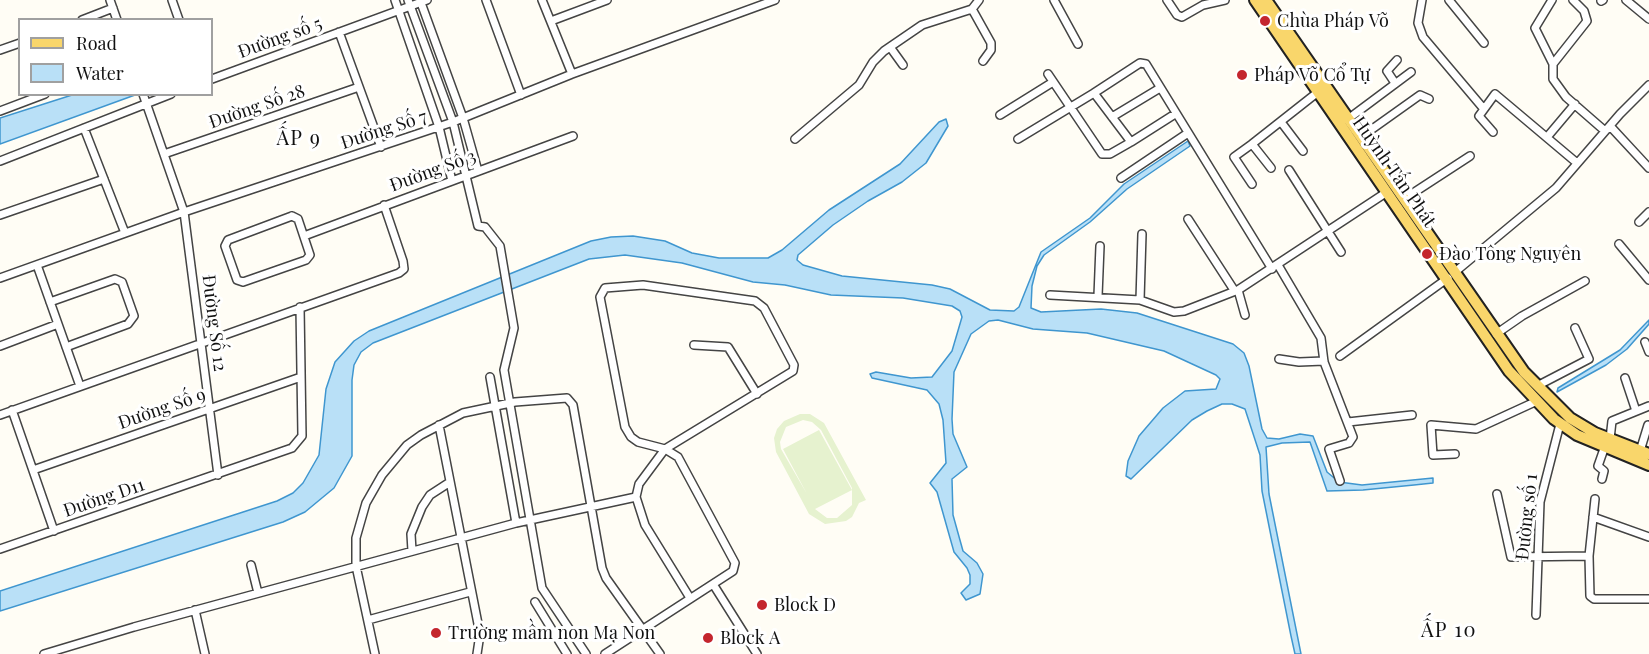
<!DOCTYPE html>
<html>
<head>
<meta charset="utf-8">
<style>
  body { margin:0 }
  #map { position:relative; width:1649px; height:654px; overflow:hidden; background:#fffdf5; font-family:"Playfair Display",serif }
  canvas { display:block }
  .legend { position:absolute; left:18px; top:18px; width:195px; height:78px; box-sizing:border-box; background:#fff; border:2px solid #a0a0a0; margin:0; padding:8px 10px; list-style:none; font-size:18px; color:#111 }
  .legend li { display:flex; align-items:center; gap:12px; height:30px }
  .legend b { width:30px; border:2px solid #a0a0a0 }
</style>
</head>
<body>
<div id="map">
<canvas width="1649" height="654"></canvas>
<ul class="legend">
<li><b style="height:8px;background:#f9d66b"></b>Road</li>
<li><b style="height:16px;background:#b9e0f7"></b>Water</li>
</ul>
</div>
<script>
const ctx = document.querySelector('canvas').getContext('2d');
ctx.lineJoin = 'round';
function paint(path, color) {
  ctx.fillStyle = color;
  ctx.fill(path, 'evenodd');
}
function poly(rows) {
  const path = new Path2D();
  for (const r of rows) {
    path.moveTo(r[0], r[1]);
    for (let i = 2; i < r.length; i += 2) path.lineTo(r[i], r[i + 1]);
  }
  return path;
}
function trace(path, color, width, dash) {
  ctx.strokeStyle = color;
  ctx.lineWidth = width;
  ctx.lineCap = dash ? 'butt' : 'round';
  ctx.setLineDash(dash || []);
  ctx.stroke(path);
}
function write(font, color, halo, rows, align = 'center') {
  ctx.font = font + ' "Playfair Display",serif';
  ctx.lineWidth = 6;
  ctx.setLineDash([]);
  ctx.textBaseline = 'middle';
  ctx.strokeStyle = halo;
  ctx.fillStyle = color;
  for (const [text, x, y, turn = 0] of rows) {
    ctx.save();
    ctx.translate(x, y);
    ctx.rotate((+turn || 0) * Math.PI / 180);
    ctx.textAlign = isNaN(turn) ? turn : align;
    if (halo) ctx.strokeText(text, 0, 0);
    ctx.fillText(text, 0, 0);
    ctx.restore();
  }
}
const pitch = poly([
  [800,414,810,414,824,423,866,500,859,503,852,517,846,521,825,524,809,514,776,452,774,438,777,429,784,421],
  [803,420,812,422,821,430,852,488,852,505,837,518,827,518,815,509,852,490,819,430,783,449,807,494,781,449,780,442,786,427]
]);
const water = poly([
  [72,95,135,95,0,144,0,118,72,95],
  [946,119,948,126,926,163,902,182,868,201,833,225,798,255,797,260,803,265,842,276,932,285,950,289,990,310,1014,311,1019,307,1041,252,1090,218,1124,184,1188,141,1190,146,1127,189,1090,222,1044,255,1037,266,1032,286,1031,308,1041,312,1101,309,1137,313,1233,344,1244,353,1249,366,1262,429,1267,438,1279,439,1300,434,1313,436,1327,472,1339,482,1362,485,1433,478,1433,483,1414,485,1363,490,1327,491,1310,442,1282,443,1266,447,1269,494,1301,654,1295,654,1291,636,1262,491,1260,455,1245,409,1232,404,1222,404,1207,411,1192,420,1131,479,1126,476,1128,461,1139,436,1163,408,1185,391,1216,389,1220,379,1216,375,1164,351,1087,333,1033,329,998,320,989,321,971,334,954,372,952,419,953,434,967,467,952,479,953,515,963,551,977,563,983,574,980,594,966,600,961,593,970,584,970,575,967,568,954,552,937,492,930,483,946,463,943,420,939,404,927,390,872,378,870,374,876,372,911,378,932,377,952,351,962,317,960,311,952,306,903,298,831,295,785,285,753,282,682,263,625,255,589,259,373,343,361,352,354,365,352,380,352,456,334,488,305,512,283,522,0,611,0,591,277,501,293,493,303,483,319,455,326,389,335,362,354,341,369,331,591,241,611,237,633,236,665,241,692,253,719,258,768,258,782,250,829,210,900,164,939,122,946,119],
  [1649,320,1649,324,1627,349,1606,365,1557,392,1558,388,1620,350,1649,320]
]);
const street = poly([
  [110,0,117,20],
  [172,0,179,20],
  [395,0,439,127,452,181],
  [408,0,453,122,478,226,485,227,500,246,514,328,504,370,542,588,586,654],
  [420,0,463,118,478,171],
  [486,0,521,95],
  [542,0,572,74],
  [1054,0,1078,44],
  [1167,0,1177,15,1182,17,1203,5,1225,0],
  [1422,0,1418,23,1423,37,1483,108],
  [1449,0,1484,43],
  [1552,0,1535,28,1553,64,1553,79,1566,97,1605,131],
  [1626,0,1649,19],
  [1601,1,1603,0],
  [972,9,991,43,991,50,983,61],
  [82,20,113,8],
  [551,21,607,0],
  [339,32,381,147],
  [890,47,903,65],
  [0,50,20,43],
  [1553,64,1587,21,1584,11,1573,0],
  [1048,74,1102,154,1110,154,1131,142,1175,114],
  [212,79,427,0],
  [1395,83,1387,71,1397,60],
  [1094,93,1140,63,1146,64,1272,269],
  [143,94,184,212,218,475],
  [0,111,45,94],
  [1000,115,1053,82],
  [1112,117,1160,88],
  [1348,119,1411,72],
  [1281,122,1303,151],
  [1610,126,1649,168],
  [84,128,125,233],
  [1493,132,1479,116,1495,94,1577,163],
  [1548,136,1575,104],
  [1361,137,1420,95,1429,99],
  [795,139,859,85,873,62,884,51,922,25,972,9,979,0],
  [1018,139,1094,93,1131,142],
  [164,154,359,87],
  [0,161,171,94],
  [1271,168,1252,144,1318,92],
  [1289,170,1341,252],
  [1121,178,1188,133],
  [1252,184,1234,157,1252,144],
  [1404,199,1470,156],
  [0,215,104,179],
  [292,216,298,219,310,255,306,260,243,282,237,280,225,246,228,240,292,216],
  [1188,219,1234,290],
  [1639,222,1649,212],
  [304,236,573,136],
  [1619,244,1649,280],
  [37,265,80,386],
  [1278,265,1321,338,1324,362,1353,437,1349,443,1329,449,1340,481],
  [1455,272,1556,188,1620,114,1649,85],
  [0,278,184,212,453,122,572,74,775,0],
  [1238,290,1245,315],
  [1050,295,1140,300,1174,312,1184,311,1238,290,1387,192],
  [1098,296,1100,246],
  [1140,300,1142,234],
  [50,302,115,279,122,282,134,316,128,324,66,347],
  [1496,334,1522,316,1585,281],
  [1645,342,1649,352],
  [694,345,728,347,757,394],
  [0,346,58,324],
  [1340,356,1448,278],
  [1279,359,1299,362,1324,361],
  [490,377,516,523],
  [1625,378,1636,411],
  [1537,386,1589,359,1575,328],
  [12,410,54,531],
  [0,415,399,273,404,269,403,261,384,205],
  [1348,422,1412,415],
  [439,425,480,634,477,654],
  [1610,439,1612,421,1649,406],
  [1640,451,1648,425],
  [1455,454,1433,455,1431,425,1476,429,1537,401],
  [33,470,301,377],
  [1602,479,1604,471,1598,466,1605,446],
  [1497,494,1511,557,1589,556],
  [1595,499,1589,556,1590,596,1594,599,1649,599],
  [1593,517,1649,537],
  [0,549,292,448,302,436,300,307],
  [412,551,411,534,422,507,430,495,450,482],
  [251,565,258,593],
  [713,584,757,654],
  [535,602,567,654],
  [195,610,205,654],
  [1536,615,1540,502,1560,424],
  [368,620,470,592],
  [44,654,134,627,516,523,636,497],
  [375,654,356,566,356,538,366,503,382,475,407,445,421,435,463,413,515,402,567,398,573,405,602,568,606,578,660,654],
  [605,654,733,571,735,563,678,457,665,449,638,442,631,437,625,427,600,297,605,288,643,285,755,301,764,308,794,365,793,371,665,449,639,484,636,497,645,525,690,598]
]);
const primary = poly([
  [1255,0,1509,371,1554,419,1577,435,1649,465],
  [1266,0,1524,372,1570,418,1595,433,1649,454]
]);
const markers = [
  [1265,21,6,"#c4262e"],
  [1242,75,6,"#c4262e"],
  [1427,254,6,"#c4262e"],
  [762,605,6,"#c4262e"],
  [436,633,6,"#c4262e"],
  [708,638,6,"#c4262e"]
];
const poiNames = [
  ["Chùa Pháp Võ",1277,21],
  ["Pháp Võ Cổ Tự",1254,75],
  ["Đào Tông Nguyên",1439,254],
  ["Block D",774,605],
  ["Trường mầm non Mạ Non",448,633],
  ["Block A",720,638]
];
const streetNames = [
  ["Đường số 5",280,38,-20],
  ["Đường Số 28",257,107,-19],
  ["Đường Số 7",384,130,-18],
  ["Đường Số 3",433,171,-20],
  ["Huỳnh Tấn Phát",1394,172,55],
  ["Đường Số 12",214,323,83],
  ["Đường Số 9",162,409,-19],
  ["Đường D11",104,498,-19],
  ["Đường số 1",1527,517,-84]
];
const neighbourhoodNames = [
  ["ẤP 9",299,139],
  ["ẤP 10",1449,631]
];
paint(pitch, '#e6f2cf');
paint(water, '#b9e0f7');
trace(water, '#3f96cf', 1.5);
trace(street, '#444', 10);
trace(primary, '#222', 14);
trace(street, '#fff', 7);
trace(primary, '#f9d66b', 10);
for (const [x, y, r, color] of markers) {
  const dot = new Path2D();
  dot.arc(x, y, r, 0, 2 * Math.PI);
  ctx.fillStyle = color;
  ctx.fill(dot);
  trace(dot, '#fff', 2);
}
write('18px', '#111', '#fff', poiNames, 'left');
write('18px', '#111', '#fff', streetNames);
ctx.letterSpacing = '1.5px';
write('20px', '#111', '#fff', neighbourhoodNames);
ctx.letterSpacing = '0px';
</script>
</body>
</html>
